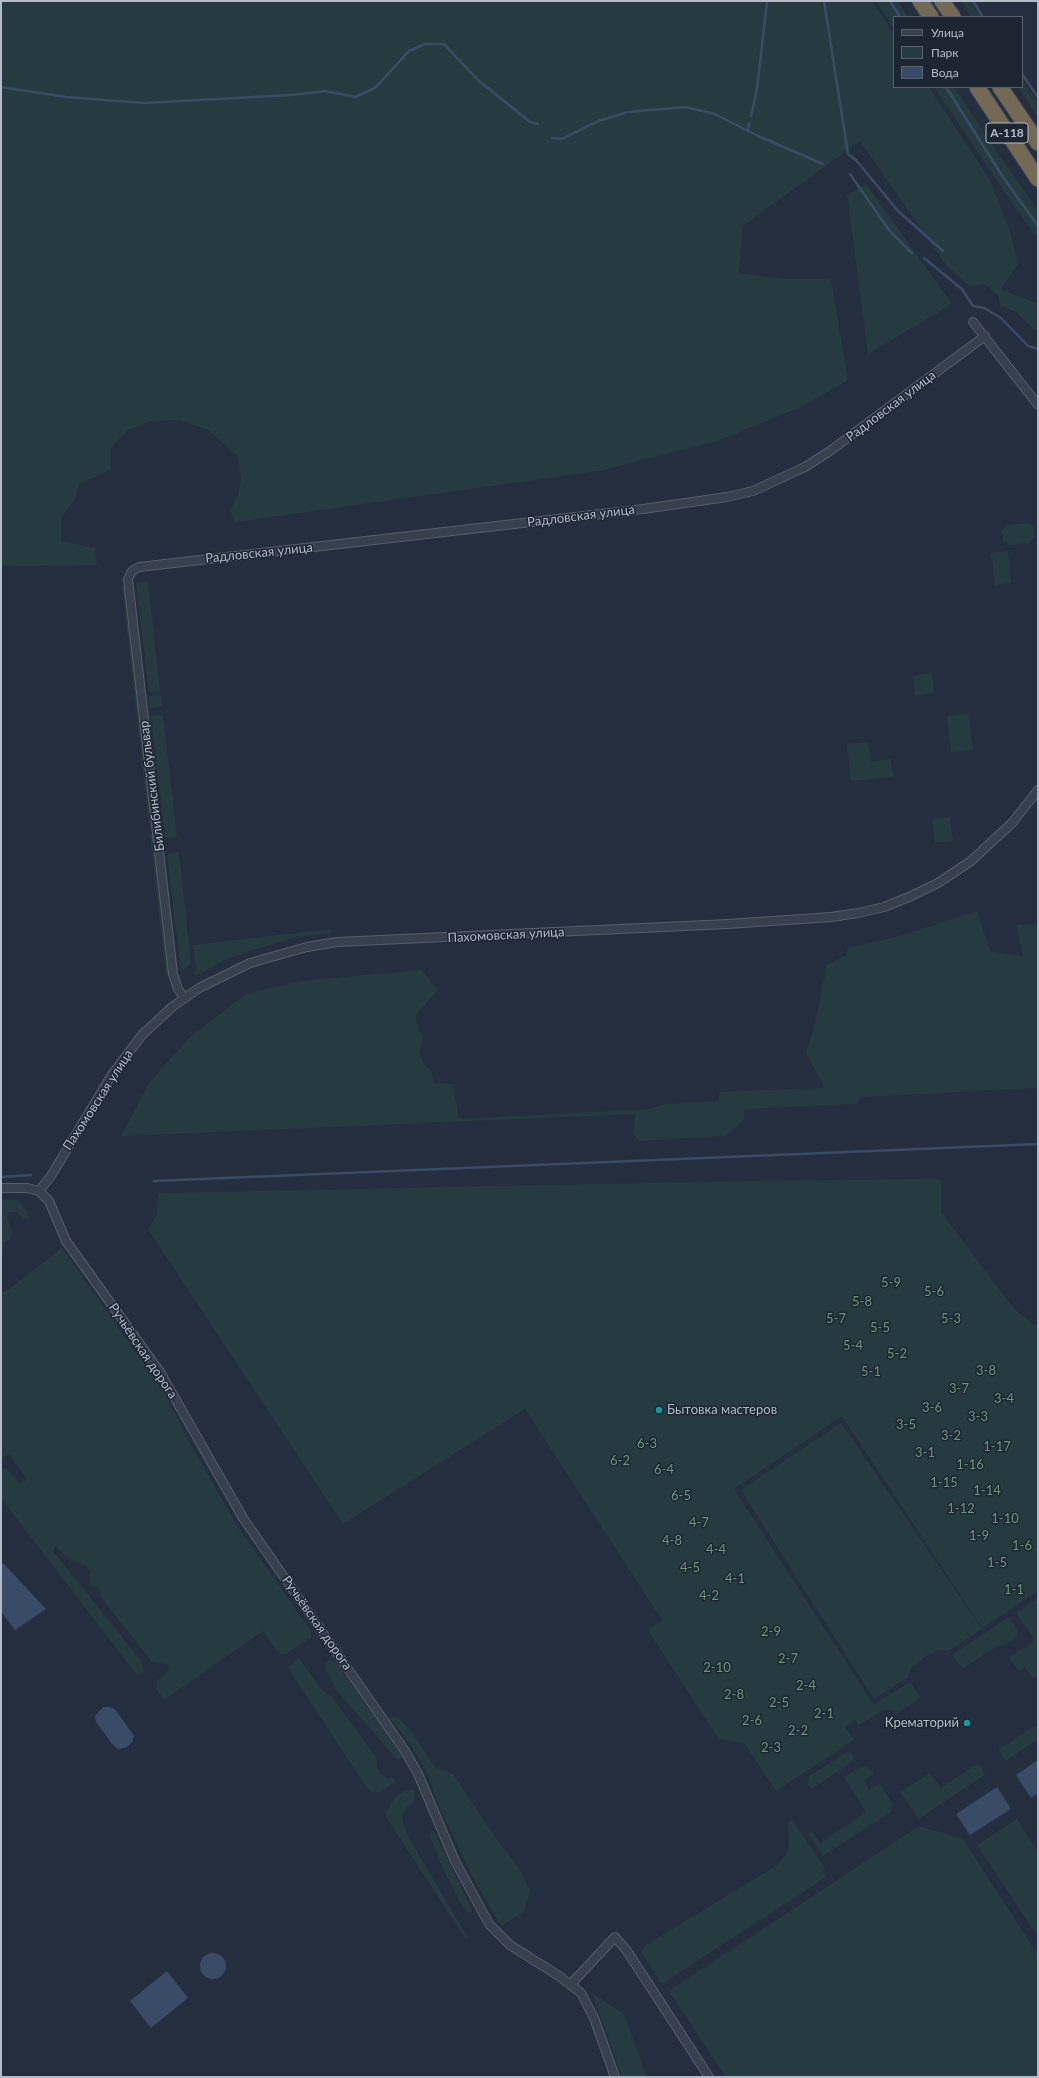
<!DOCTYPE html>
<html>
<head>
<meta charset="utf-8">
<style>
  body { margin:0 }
  #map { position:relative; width:1039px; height:2078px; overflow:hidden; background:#242e3e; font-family:Lato,sans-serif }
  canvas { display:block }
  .frame { position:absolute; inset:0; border:2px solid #b4bbc9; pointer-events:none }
  .legend { position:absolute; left:893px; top:16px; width:130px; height:72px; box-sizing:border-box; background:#1d2533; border:1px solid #59616f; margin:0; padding:5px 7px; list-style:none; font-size:12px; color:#b4bbc9 }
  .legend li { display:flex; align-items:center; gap:8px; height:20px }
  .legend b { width:20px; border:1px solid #59616f }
</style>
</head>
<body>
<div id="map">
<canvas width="1039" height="2078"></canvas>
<div class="frame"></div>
<ul class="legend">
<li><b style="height:5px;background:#38404e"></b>Улица</li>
<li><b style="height:11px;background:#263b3f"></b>Парк</li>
<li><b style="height:11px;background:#3a4b67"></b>Вода</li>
</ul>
</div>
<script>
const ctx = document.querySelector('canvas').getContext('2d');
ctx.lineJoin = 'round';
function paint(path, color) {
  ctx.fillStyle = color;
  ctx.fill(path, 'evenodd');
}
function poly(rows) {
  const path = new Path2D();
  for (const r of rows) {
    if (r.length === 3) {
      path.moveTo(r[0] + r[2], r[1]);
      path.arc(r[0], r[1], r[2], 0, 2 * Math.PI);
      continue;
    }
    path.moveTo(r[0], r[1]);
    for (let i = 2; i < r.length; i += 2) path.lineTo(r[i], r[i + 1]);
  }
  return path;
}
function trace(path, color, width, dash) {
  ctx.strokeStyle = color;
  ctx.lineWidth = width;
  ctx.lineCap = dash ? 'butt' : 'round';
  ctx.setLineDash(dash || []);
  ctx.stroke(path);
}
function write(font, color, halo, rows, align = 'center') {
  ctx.font = font + ' Lato,sans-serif';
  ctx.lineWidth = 3;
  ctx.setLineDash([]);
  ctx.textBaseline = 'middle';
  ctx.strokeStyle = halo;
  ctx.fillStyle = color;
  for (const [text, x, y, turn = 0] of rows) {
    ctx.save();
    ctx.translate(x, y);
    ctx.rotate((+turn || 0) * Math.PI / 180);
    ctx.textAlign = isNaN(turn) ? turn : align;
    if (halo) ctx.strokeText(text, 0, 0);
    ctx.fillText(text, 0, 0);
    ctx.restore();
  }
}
const green = poly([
  [1,1,872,1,894,34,894,87,929,87,990,180,1010,231,1018,264,1001,289,1038,304,1038,328,1035,330,1016,312,1001,306,998,296,985,284,969,286,946,265,860,141,743,226,739,273,788,279,831,279,848,380,801,407,717,441,599,471,235,522,230,510,238,495,241,480,237,456,208,430,180,420,151,421,128,430,111,448,111,470,80,483,74,501,61,518,61,541,95,548,97,565,1,566],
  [876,1,898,1,908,17,894,17,894,28],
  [961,1,970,1,981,17,971,17],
  [1022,79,1038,103,1038,118,1018,87,1022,87],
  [934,87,954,87,1001,158,1038,210,1038,238,1014,206],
  [866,184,952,304,868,354,847,195],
  [1028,523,1034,528,1035,536,1030,543,1009,545,1003,540,1002,531,1007,525],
  [1008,551,1011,583,995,585,991,553],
  [148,582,160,691,149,693,136,583],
  [122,586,125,586,152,820,149,824],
  [932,673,934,693,915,696,913,676],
  [161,695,162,706,150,708,149,696],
  [969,714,973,750,951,752,947,716],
  [163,715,177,837,165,838,151,716],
  [868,742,871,761,891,759,893,777,851,781,847,744],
  [950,817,953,841,935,843,932,819],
  [150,833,153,836,169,976,166,976],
  [179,852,191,963,181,971,167,854],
  [977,911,990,951,1024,957,1016,925,1038,924,1038,1088,862,1097,857,1104,744,1109,744,1120,726,1136,639,1141,633,1134,636,1114,121,1136,149,1083,191,1036,246,994,300,981,422,970,438,990,416,1015,418,1030,424,1036,419,1051,423,1063,432,1072,433,1083,453,1084,459,1119,650,1109,665,1104,719,1101,719,1092,825,1088,806,1053,814,1028,827,965,847,955,847,948,903,935],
  [331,929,331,933,297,937,249,951,225,960,196,976,195,974,196,965,193,945],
  [941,1179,941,1212,1014,1309,1035,1325,1038,1324,1038,1591,982,1628,842,1416,734,1489,874,1705,910,1682,921,1698,896,1714,892,1710,886,1709,857,1726,856,1720,845,1727,854,1740,776,1791,745,1744,718,1738,648,1630,662,1620,525,1409,343,1524,148,1229,157,1215,158,1193,745,1181],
  [1,1199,18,1200,27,1211,29,1218,22,1218,17,1212,9,1212,7,1218,12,1232,10,1239,4,1243,3,1251,1,1252],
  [62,1248,165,1394,189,1441,236,1524,311,1631,311,1637,286,1654,281,1654,277,1651,263,1631,164,1700,156,1688,157,1681,168,1671,170,1665,152,1662,101,1597,98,1587,90,1585,90,1571,85,1565,68,1558,56,1546,53,1551,141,1661,144,1671,137,1675,1,1498,2,1469,7,1469,20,1484,27,1479,9,1454,1,1459,1,1292,8,1290],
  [841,1423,982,1629,948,1651,939,1650,926,1656,912,1667,907,1678,874,1699,741,1490],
  [1038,1598,1038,1675,1033,1678,1025,1667,1019,1671,1009,1658,1033,1642,1033,1637,1016,1613],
  [1009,1617,1018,1630,1017,1637,1006,1644,994,1648,964,1668,961,1667,952,1655],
  [299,1658,321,1689,332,1697,376,1757,377,1768,381,1774,388,1779,393,1778,396,1782,380,1792,371,1792,365,1785,290,1671,289,1666],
  [328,1661,331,1661,337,1664,395,1745,401,1754,401,1759,397,1760,394,1756,336,1690,326,1669,325,1664],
  [389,1717,398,1717,412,1732,435,1767,453,1774,500,1844,519,1868,530,1890,524,1912,501,1926,470,1872,436,1799,427,1772,412,1747],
  [1038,1724,1038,1739,1006,1761,998,1750],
  [850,1751,854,1757,852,1762,815,1787,811,1788,807,1784,809,1776],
  [978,1763,986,1774,919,1819,900,1792,930,1773,941,1788],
  [866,1766,874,1774,864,1781,870,1790,880,1784,892,1803,892,1811,823,1856,808,1834,812,1832,820,1843,866,1812,844,1777,861,1767],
  [406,1790,413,1790,415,1793,415,1801,406,1808,402,1815,403,1823,409,1838,468,1938,465,1938,386,1817,386,1812,395,1797],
  [1017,1819,1038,1852,1038,1937,977,1845],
  [792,1820,825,1868,826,1877,662,1984,641,1952,646,1945,776,1866,786,1855,789,1845,788,1822],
  [919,1826,963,1839,1038,1955,1038,2077,726,2077,669,1991],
  [431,1831,434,1831,472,1910,471,1913,467,1912,459,1900,444,1871,429,1835],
  [592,1993,624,2014,647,2077,622,2077]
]);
const water = poly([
  [3,1563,46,1609,15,1630,1,1612,1,1565],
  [103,1707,109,1707,115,1709,134,1736,132,1742,127,1747,119,1749,113,1745,96,1722,95,1716],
  [1038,1760,1038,1793,1031,1798,1016,1775],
  [997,1787,1011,1809,970,1835,956,1814],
  [213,1966,13],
  [167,1971,188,1998,151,2028,130,2001]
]);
const stream = poly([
  [824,1,848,154,856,160,898,211,943,251],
  [890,1,900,17],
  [973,1,983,17],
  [1022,74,1038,97],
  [1,87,66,97,144,103,291,95,326,91,355,97,375,88,409,51,425,44,444,44,478,80,530,122,538,124],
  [946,87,1003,177,1038,226],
  [751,116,757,89,767,1],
  [748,131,749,124],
  [552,138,562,139,598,121,628,112,686,107,715,114,758,136,823,164],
  [850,174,889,230,912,253],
  [924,258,962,289,973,306,984,308,1001,318,1028,346,1038,349],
  [1,1177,31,1175],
  [154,1181,1038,1144]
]);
const minor = poly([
  [973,322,1038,405],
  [184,998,178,989,173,974,128,579,132,571,139,567,636,510,727,497,753,491,805,467,830,451,985,336],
  [1,1188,27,1188,39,1191,49,1201,66,1241,160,1372,243,1518,405,1751,418,1774,455,1861,489,1924,510,1945,559,1976,581,1993,594,2018,615,2077],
  [39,1191,51,1176,111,1076,142,1035,172,1007,199,988,250,963,307,947,337,942,728,924,831,917,858,913,884,907,909,897,938,883,971,861,1012,823,1038,790],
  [571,1984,615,1937,627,1951,709,2077]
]);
const motorway = poly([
  [920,1,931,17],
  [942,1,953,17],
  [977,87,1038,179],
  [1000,87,1038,143]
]);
const markers = [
  [659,1410,4,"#0f9aa8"],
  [967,1723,4,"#0f9aa8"]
];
const shields = [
  [1007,133,42]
];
const shieldNames = [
  ["А-118",1007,133]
];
const streetNames = [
  ["Радловская улица",891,406,-37],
  ["Радловская улица",581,516,-7],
  ["Радловская улица",259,553,-6],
  ["Билибинский бульвар",152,786,-97],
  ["Пахомовская улица",506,935,-3],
  ["Пахомовская улица",98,1100,-57],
  ["Ручьёвская дорога",143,1351,56],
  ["Ручьёвская дорога",317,1623,55]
];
const parkNames = [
  ["5-9",891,1283],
  ["5-6",934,1292],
  ["5-8",862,1302],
  ["5-7",836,1319],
  ["5-3",951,1319],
  ["5-5",880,1328],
  ["5-4",853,1346],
  ["5-2",897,1354],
  ["3-8",986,1371],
  ["5-1",871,1372],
  ["3-7",959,1389],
  ["3-4",1004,1399],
  ["3-6",932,1408],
  ["3-3",978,1417],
  ["3-5",906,1425],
  ["3-2",951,1436],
  ["6-3",647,1444],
  ["1-17",997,1447],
  ["3-1",925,1453],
  ["6-2",620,1461],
  ["1-16",970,1465],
  ["6-4",664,1470],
  ["1-15",944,1483],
  ["1-14",987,1491],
  ["6-5",681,1496],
  ["1-12",961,1509],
  ["1-10",1005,1519],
  ["4-7",699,1523],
  ["1-9",979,1536],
  ["4-8",672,1541],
  ["1-6",1022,1546],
  ["4-4",716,1550],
  ["1-5",997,1563],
  ["4-5",690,1568],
  ["4-1",735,1579],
  ["1-1",1014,1590],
  ["4-2",709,1596],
  ["2-9",771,1632],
  ["2-7",788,1659],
  ["2-10",717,1668],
  ["2-4",806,1686],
  ["2-8",734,1695],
  ["2-5",779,1703],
  ["2-1",824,1714],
  ["2-6",752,1721],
  ["2-2",798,1731],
  ["2-3",771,1748]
];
const poiNames = [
  ["Бытовка мастеров",667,1410],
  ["Крематорий",959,1723,"right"]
];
paint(green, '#263b3f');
paint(water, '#3a4b67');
trace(stream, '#3a4b67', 2.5);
trace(minor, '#565e6c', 10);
trace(motorway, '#434b59', 17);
trace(minor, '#38404e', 8);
trace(motorway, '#746955', 15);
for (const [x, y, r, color] of markers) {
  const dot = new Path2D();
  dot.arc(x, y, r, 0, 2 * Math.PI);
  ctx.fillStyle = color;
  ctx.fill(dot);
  trace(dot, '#1d2533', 1.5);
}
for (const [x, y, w] of shields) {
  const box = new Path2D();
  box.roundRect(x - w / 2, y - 10, w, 20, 3);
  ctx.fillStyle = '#1d2533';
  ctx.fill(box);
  trace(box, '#b4bbc9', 1);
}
write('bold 12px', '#b4bbc9', null, shieldNames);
write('13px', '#b4bbc9', '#1d2533', streetNames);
write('13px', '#6c9978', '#1d2533', parkNames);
write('13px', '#b4bbc9', '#1d2533', poiNames, 'left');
</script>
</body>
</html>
